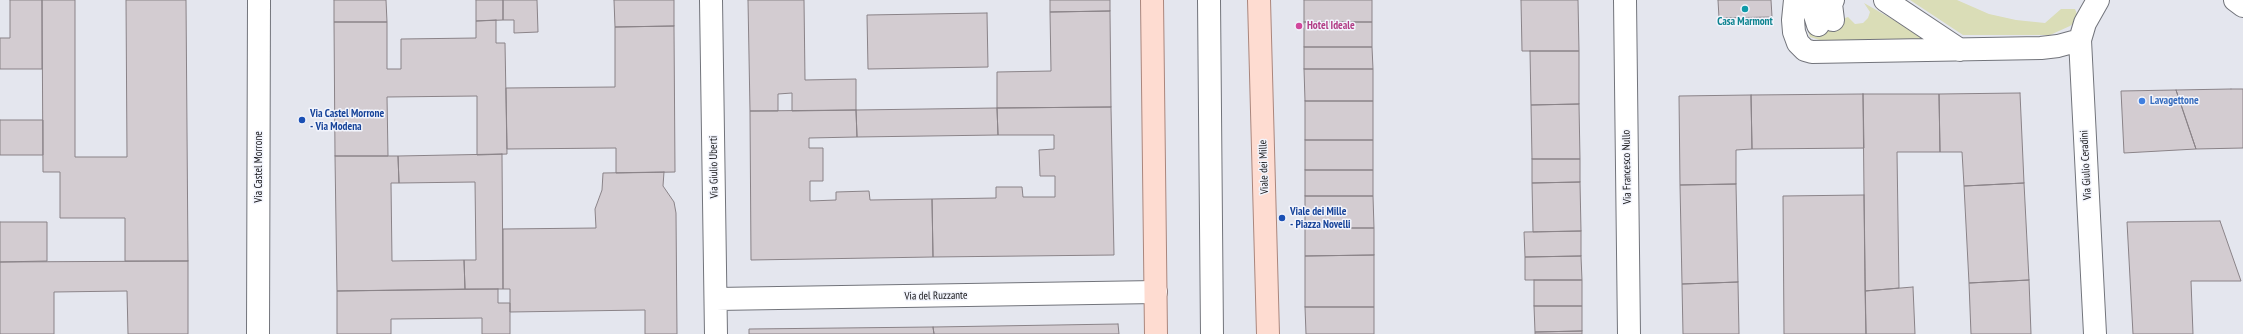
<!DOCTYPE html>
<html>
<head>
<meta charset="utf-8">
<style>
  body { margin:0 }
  canvas { display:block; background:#e4e6ee }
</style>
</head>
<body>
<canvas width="2243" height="334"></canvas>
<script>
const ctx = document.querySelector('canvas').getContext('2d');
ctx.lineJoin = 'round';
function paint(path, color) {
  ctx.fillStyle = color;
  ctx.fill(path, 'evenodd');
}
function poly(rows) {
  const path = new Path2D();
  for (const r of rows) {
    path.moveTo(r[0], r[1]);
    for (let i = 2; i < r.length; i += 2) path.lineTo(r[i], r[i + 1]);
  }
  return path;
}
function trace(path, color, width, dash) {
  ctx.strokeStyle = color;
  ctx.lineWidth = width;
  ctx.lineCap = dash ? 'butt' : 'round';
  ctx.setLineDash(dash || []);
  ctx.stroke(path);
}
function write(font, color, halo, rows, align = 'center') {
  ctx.font = font + ' "PT Sans Narrow",sans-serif';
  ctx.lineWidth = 3;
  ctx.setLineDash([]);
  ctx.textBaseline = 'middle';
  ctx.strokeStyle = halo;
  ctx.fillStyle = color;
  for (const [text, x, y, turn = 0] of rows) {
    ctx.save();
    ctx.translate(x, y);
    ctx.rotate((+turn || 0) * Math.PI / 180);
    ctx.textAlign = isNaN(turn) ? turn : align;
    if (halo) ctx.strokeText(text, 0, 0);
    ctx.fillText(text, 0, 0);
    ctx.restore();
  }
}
const green = poly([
  [1910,0,1957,0,1989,14,2016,20,2045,23,2061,9,2075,9,2077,14,2075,22,2070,26,2050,35,1963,35],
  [1864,3,1929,40,1823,41,1810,37,1808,31,1848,17,1855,24,1863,23,1868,18,1870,12]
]);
const building = poly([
  [10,0,42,0,42,69,0,69,0,38,10,38,10,0],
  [42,0,75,0,75,157,127,157,126,0,186,0,188,261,125,261,125,218,60,218,60,172,43,172,42,0],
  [334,0,386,0,387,22,334,22,334,0],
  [476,0,503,0,503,20,476,21,476,0],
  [503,0,537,0,538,32,514,33,514,20,503,20,503,0],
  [614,0,674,0,674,26,615,27,614,0],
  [748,0,804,0,805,80,856,79,856,110,792,111,792,93,778,94,778,111,750,111,748,0],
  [1050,0,1110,0,1110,11,1050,12,1050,0],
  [1304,0,1372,0,1372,22,1304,22,1304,0],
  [1521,0,1578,0,1579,51,1522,51,1521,0],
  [1718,0,1771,0,1772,17,1719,18,1718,0],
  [1110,11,1111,107,997,108,997,72,1051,71,1050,12,1110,11],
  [987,13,988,67,868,69,867,15,987,13],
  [496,20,496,43,505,43,507,154,477,155,477,96,387,97,388,156,335,156,334,22,387,22,387,69,401,69,401,39,476,38,476,21,496,20],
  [1304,22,1372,22,1372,47,1304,47,1304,22],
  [674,26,675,172,616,173,616,148,507,149,506,88,615,87,615,27,674,26],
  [1304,47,1372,47,1373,69,1304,69,1304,47],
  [1530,51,1579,51,1579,104,1531,105,1530,51],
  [1304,69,1373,69,1373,101,1305,101,1304,69],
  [2231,89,2243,89,2243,148,2196,149,2176,90,2231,89],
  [2176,90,2196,149,2124,153,2121,91,2176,90],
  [2020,93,2024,183,1964,186,1962,152,1940,152,1939,94,2020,93],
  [1863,94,1939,94,1940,152,1897,152,1899,288,1865,291,1863,94],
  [1863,94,1864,148,1752,149,1751,95,1863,94],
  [1751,95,1752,149,1736,150,1736,184,1680,185,1679,96,1751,95],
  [1305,101,1373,101,1373,140,1305,140,1305,101],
  [1579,104,1580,159,1532,159,1531,105,1579,104],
  [1111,107,1114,255,933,257,932,199,996,198,996,187,1022,187,1023,197,1055,197,1055,176,1040,176,1039,150,1054,149,1054,135,998,135,997,108,1111,107],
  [997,108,998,135,857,137,856,110,997,108],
  [856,110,857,137,809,138,809,148,823,148,823,181,810,181,810,201,836,200,836,192,869,191,870,200,932,199,933,257,751,260,750,111,856,110],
  [0,120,43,120,43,155,0,155,0,120],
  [1305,140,1373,140,1373,170,1305,170,1305,140],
  [502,154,503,289,465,289,464,260,476,260,475,182,399,183,398,156,502,154],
  [335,156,398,156,399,183,391,183,392,261,464,260,465,289,337,291,335,156],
  [1532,159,1580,159,1580,182,1532,183,1532,159],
  [1305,170,1373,170,1373,196,1305,196,1305,170],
  [664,172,663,186,674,202,676,213,677,334,645,334,645,310,510,312,510,289,503,289,503,229,596,228,595,209,602,190,603,173,664,172],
  [1580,182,1581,231,1533,232,1532,183,1580,182],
  [2024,183,2029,280,1969,283,1964,186,2024,183],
  [1736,184,1738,282,1682,284,1680,185,1736,184],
  [1864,195,1866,334,1784,334,1783,196,1864,195],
  [1305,196,1373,196,1374,228,1305,228,1305,196],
  [2220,221,2241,281,2191,281,2193,334,2133,334,2127,222,2220,221],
  [0,222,47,222,47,261,0,262,0,222],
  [1305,228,1374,228,1374,255,1305,256,1305,228],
  [1581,231,1581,256,1525,257,1524,232,1581,231],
  [1374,255,1374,307,1305,307,1305,256,1374,255],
  [1581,256,1582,280,1525,280,1525,257,1581,256],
  [188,261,188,334,128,334,127,291,54,292,54,334,0,334,0,262,188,261],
  [1534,280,1582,280,1582,306,1534,306,1534,280],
  [2029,280,2031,334,1971,334,1969,283,2029,280],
  [1738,282,1739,334,1683,334,1682,284,1738,282],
  [1913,287,1915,334,1866,334,1865,291,1913,287],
  [498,289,498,303,510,303,510,334,482,334,482,318,391,319,391,334,337,334,337,291,498,289],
  [1534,306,1582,306,1582,331,1535,332,1534,306],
  [1305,307,1374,307,1374,334,1306,334,1305,307],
  [1118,324,1119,334,934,334,933,327,1118,324],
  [933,327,934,334,749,334,749,329,933,327],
  [1582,331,1582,334,1535,334,1535,332,1582,331]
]);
const minor = poly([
  [711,0,716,334],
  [1209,0,1212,334],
  [1625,0,1629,334],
  [1795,0,1793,20,1794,32,1798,43,1805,50,1812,52,2041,48,2058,46,2080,40],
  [1815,0,1814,12,1818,25],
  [1885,0,1960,50],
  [2235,0,2243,6],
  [1833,20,1831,4,1833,0],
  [716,299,1156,292],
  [258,334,259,0],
  [2095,334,2080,40,2085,23,2098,0]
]);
const major = poly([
  [1152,0,1156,334],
  [1259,0,1268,334]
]);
const markers = [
  [1745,9,4,"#0f9aa8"],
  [1299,26,4,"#d1479c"],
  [2142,101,4,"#3f7fe0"],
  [302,120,4,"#1a4fb4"],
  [1282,218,4,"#1a4fb4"]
];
const cultureNames = [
  ["Casa Marmont",1745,22]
];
const hotelNames = [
  ["Hotel Ideale",1307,26]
];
const shopNames = [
  ["Lavagettone",2150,101]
];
const transitNames = [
  ["Via Castel Morrone",310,114],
  ["- Via Modena",310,127],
  ["Viale dei Mille",1290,212],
  ["- Piazza Novelli",1290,225]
];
const streetNames = [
  ["Via Giulio Ceradini",2086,165,-93],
  ["Via Castel Morrone",259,167,-90],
  ["Via Giulio Uberti",714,167,-91],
  ["Viale dei Mille",1264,167,-92],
  ["Via Francesco Nullo",1627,167,-91],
  ["Via del Ruzzante",936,296,-1]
];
paint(green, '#daddb7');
paint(building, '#d3ccd1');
trace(building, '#8a8388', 1);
trace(minor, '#72747b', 24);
trace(major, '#ab867c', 24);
trace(minor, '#fff', 22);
trace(major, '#fedcd1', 22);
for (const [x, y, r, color] of markers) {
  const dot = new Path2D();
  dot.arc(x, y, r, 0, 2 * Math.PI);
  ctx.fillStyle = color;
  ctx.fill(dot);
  trace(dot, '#f2f4fc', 1.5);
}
write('bold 11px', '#0d838f', '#f2f4fc', cultureNames);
write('bold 11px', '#b23c85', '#f2f4fc', hotelNames, 'left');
write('bold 11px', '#366cbe', '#f2f4fc', shopNames, 'left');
write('bold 11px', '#164399', '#f2f4fc', transitNames, 'left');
write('11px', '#131316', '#f2f4fc', streetNames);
</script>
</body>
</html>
